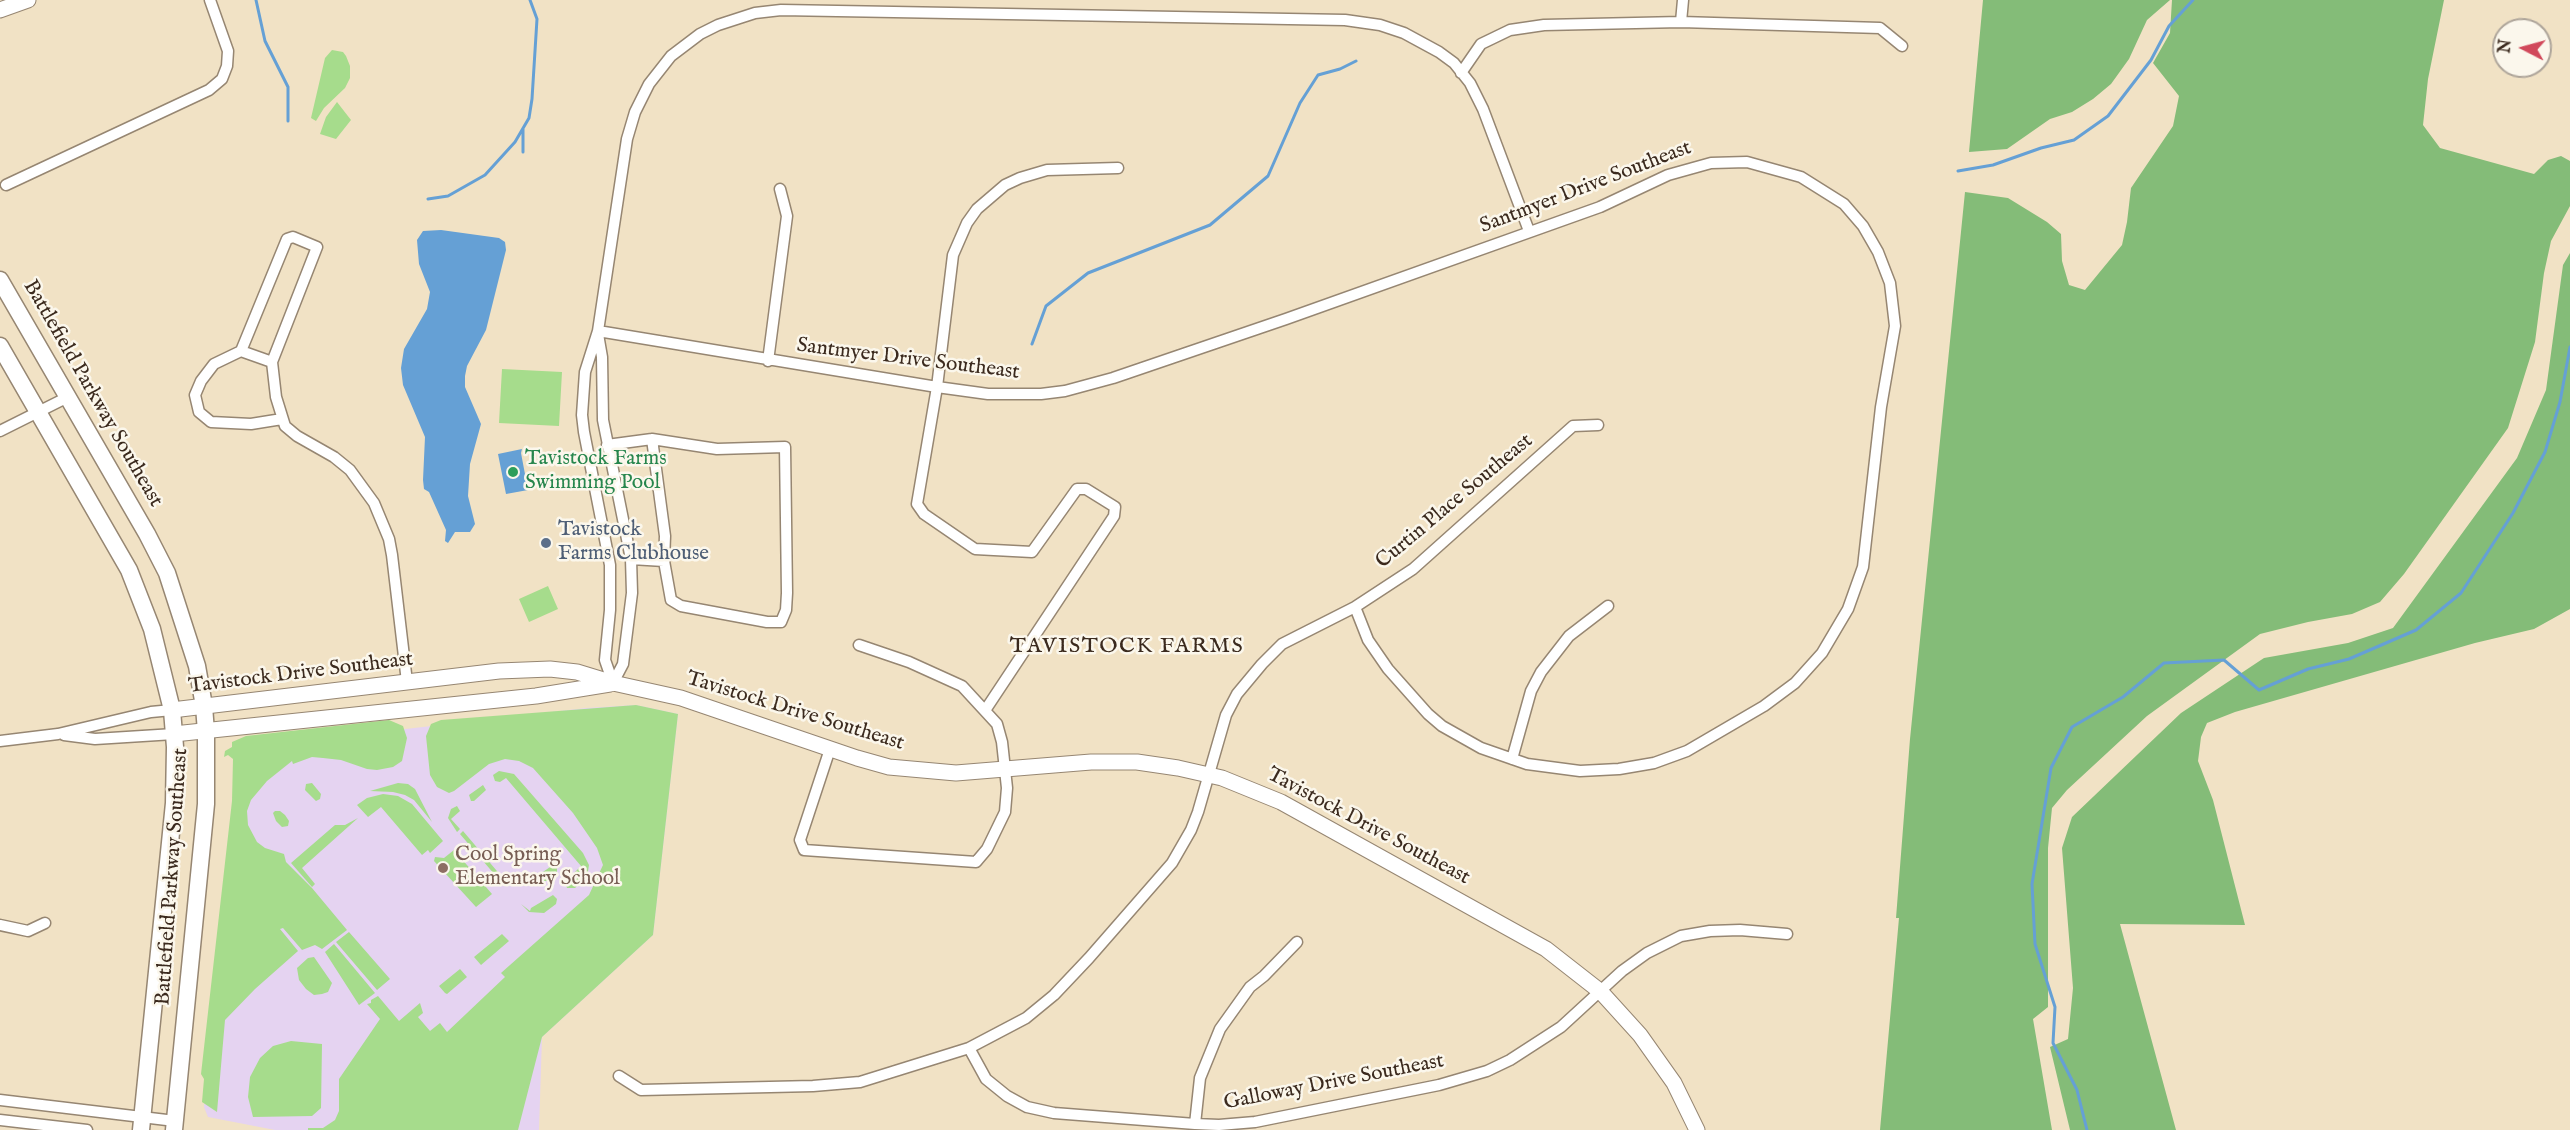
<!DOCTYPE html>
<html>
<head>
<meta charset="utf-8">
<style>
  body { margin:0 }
  #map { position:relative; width:2570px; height:1130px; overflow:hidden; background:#f1e2c5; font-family:"IM FELL English",serif }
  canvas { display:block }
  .north { position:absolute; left:2492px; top:18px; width:60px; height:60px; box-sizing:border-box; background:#fbf7ec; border:2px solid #aea59a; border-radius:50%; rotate:276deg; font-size:16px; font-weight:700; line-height:24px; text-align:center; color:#3b2a1e }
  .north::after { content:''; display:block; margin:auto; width:21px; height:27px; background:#d1495b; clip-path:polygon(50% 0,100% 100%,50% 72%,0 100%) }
</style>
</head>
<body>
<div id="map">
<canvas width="2570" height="1130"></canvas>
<div class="north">N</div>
</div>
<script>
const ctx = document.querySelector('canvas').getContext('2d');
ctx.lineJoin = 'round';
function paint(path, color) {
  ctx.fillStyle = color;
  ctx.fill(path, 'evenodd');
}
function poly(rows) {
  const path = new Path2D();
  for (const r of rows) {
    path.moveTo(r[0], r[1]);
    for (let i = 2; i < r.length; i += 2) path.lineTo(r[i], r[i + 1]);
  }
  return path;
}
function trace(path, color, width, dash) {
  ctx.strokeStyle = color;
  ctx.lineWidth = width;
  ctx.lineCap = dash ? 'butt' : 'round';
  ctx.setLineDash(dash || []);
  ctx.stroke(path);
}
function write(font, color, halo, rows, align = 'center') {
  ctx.font = font + ' "IM FELL English",serif';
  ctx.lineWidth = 5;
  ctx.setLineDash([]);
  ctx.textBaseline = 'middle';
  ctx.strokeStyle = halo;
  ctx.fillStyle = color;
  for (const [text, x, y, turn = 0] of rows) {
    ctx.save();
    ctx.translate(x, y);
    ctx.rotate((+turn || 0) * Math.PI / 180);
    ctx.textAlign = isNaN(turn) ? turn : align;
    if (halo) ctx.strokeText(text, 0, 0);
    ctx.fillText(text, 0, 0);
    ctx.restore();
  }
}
const built = poly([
  [636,705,678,714,653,935,542,1037,539,1130,275,1130,208,1117,204,1107,237,753,294,742,586,708]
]);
const green = poly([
  [332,50,343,52,346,56,350,66,350,78,345,88,324,108,316,121,311,118,325,58],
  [337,102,351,120,336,139,320,134,326,117],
  [502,369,562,372,559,426,499,423],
  [548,586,558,609,529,622,519,599],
  [636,705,678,714,653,935,542,1037,518,1130,308,1130,308,1128,323,1128,335,1120,339,1111,339,1079,380,1019,367,1004,371,1003,371,1000,378,996,399,1021,420,1003,423,1013,418,1017,430,1031,440,1023,447,1032,505,977,501,973,589,895,603,865,597,848,573,813,533,768,519,761,505,759,489,764,454,791,449,793,437,787,430,775,426,736,431,724,441,720],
  [389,720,403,726,407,738,402,761,393,767,377,770,367,769,341,760,323,758,312,757,293,764,292,761,267,781,251,800,247,811,248,825,257,842,265,848,284,854,286,862,312,888,347,930,322,949,315,945,302,950,283,928,280,929,298,951,255,989,225,1020,217,1112,202,1102,204,1079,201,1074,232,801,233,759,228,755,224,757,225,751,232,747,232,742,246,736],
  [499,771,514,774,583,853,589,865,588,871,586,877,575,888,567,888,565,882,581,866,506,778,500,782,495,781,493,775],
  [312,783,321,794,320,799,316,801,305,790,306,784],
  [398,783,408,784,415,789,432,822,414,800,405,795,393,792,370,791],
  [483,785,486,790,474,801,471,801,469,795],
  [383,794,398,796,412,804,443,841,430,853,428,850,422,855,381,807,368,817,357,805,367,798],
  [457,806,460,811,451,819,460,829,457,832,448,818,451,809],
  [275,811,280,811,285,815,289,821,288,826,282,827,276,821,273,813],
  [358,818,302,868,315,884,312,887,291,863,335,825,345,825],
  [463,831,502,877,503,880,501,882,460,834],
  [454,850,492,894,476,907,434,861,435,857,444,858],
  [553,865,557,867,557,872,547,881,541,881,540,874],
  [553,895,557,899,556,904,544,913,529,912,521,904,530,911,531,908],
  [349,932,390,979,377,990,336,942],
  [502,934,509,941,481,965,474,957],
  [334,944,375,993,359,1005,325,952],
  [314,957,332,983,328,992,322,994,314,995,306,989,299,980,297,968,308,958],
  [460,969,467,977,447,994,445,993,439,986],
  [291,1041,322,1044,321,1108,312,1116,253,1117,248,1097,250,1077,260,1058,273,1046]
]);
const forest = poly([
  [1983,0,2170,0,2147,20,2129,59,2111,84,2093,99,2072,112,2050,119,2007,149,1969,152],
  [2172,0,2444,0,2428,79,2423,125,2440,148,2534,174,2548,160,2561,156,2570,161,2570,206,2551,241,2544,273,2535,342,2508,428,2404,574,2380,602,2352,614,2308,622,2260,634,2147,716,2067,790,2052,808,2048,848,2048,1007,2033,1019,2052,1130,1880,1130,1899,918,1896,918,1910,739,1965,192,2008,198,2047,222,2061,234,2062,261,2069,285,2085,290,2122,245,2127,222,2131,188,2173,126,2179,96,2153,63,2170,33],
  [2570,253,2570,609,2534,629,2475,643,2235,712,2207,723,2201,737,2198,761,2213,800,2245,925,2120,924,2176,1130,2070,1130,2050,1047,2068,1039,2073,988,2062,848,2072,817,2181,713,2264,658,2348,643,2393,628,2517,458,2546,390,2563,265]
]);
const water = poly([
  [441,230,499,238,505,242,506,250,486,330,467,366,465,376,465,387,481,424,470,464,468,496,475,524,470,532,455,532,448,543,445,541,446,530,429,492,424,489,423,480,425,437,403,385,401,368,404,349,427,309,430,292,419,264,417,240,423,231],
  [522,449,521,453,528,490,506,494,498,454]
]);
const stream = poly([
  [256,0,265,41,288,87,288,121],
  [523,152,523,129],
  [1958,171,1993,165,2041,148,2074,140,2108,116,2151,60,2169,26,2193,0],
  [428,199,448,196,485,175,515,142,529,118,532,99,537,19,530,0],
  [1032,344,1046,306,1088,273,1210,225,1268,176,1300,103,1318,75,1340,69,1356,61],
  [2087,1130,2077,1090,2053,1043,2055,1007,2035,944,2032,884,2051,768,2072,727,2123,697,2164,663,2224,660,2259,690,2308,669,2349,659,2416,630,2461,593,2513,513,2545,452,2560,402,2570,347]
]);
const street = poly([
  [1681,22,1683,0],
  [1461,73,1481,44,1510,30,1544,25,1681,22,1880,28,1902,46],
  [6,185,209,90,222,79,227,66,228,51,210,0],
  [598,331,937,387,988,394,1041,394,1065,391,1113,378,1286,319,1600,207,1668,175,1711,163,1747,162,1801,177,1844,204,1863,226,1878,252,1890,283,1895,326,1881,407,1863,567,1848,609,1822,653,1795,683,1764,706,1687,751,1654,763,1619,769,1580,771,1527,764,1481,748,1442,726,1428,714,1388,669,1368,640,1355,607],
  [598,334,602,357,603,420,631,559,632,593,623,664,613,683],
  [241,351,272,362,276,397,285,426,297,436,334,457,350,470,374,503,389,539,392,555,407,682],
  [768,361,787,216,780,189],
  [272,362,317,247,293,237,287,239,241,351,214,364,201,381,195,395,199,412,211,422,251,424,282,419],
  [0,431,68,397],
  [607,445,652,439,717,449,785,447,787,593,786,610,781,622,767,622,681,606,671,600,664,561,665,536,652,439],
  [631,559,664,561],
  [613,683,605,660,610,610,610,565,584,432,582,415,585,372,598,331,627,139,635,112,649,84,671,56,700,34,718,25,755,13,781,10,1345,20,1380,25,1404,33,1439,52,1454,63,1470,83,1483,109,1529,231],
  [986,709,1114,516,1115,507,1086,489,1077,489,1032,552,975,549,924,514,917,504,937,387,953,255,967,223,977,209,1005,185,1020,178,1047,170,1118,168],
  [64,735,95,739,174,734],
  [0,741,58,734,151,712,172,710],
  [830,749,800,840,804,850,976,862,987,849,1005,812,1007,788,1002,742,997,724,962,686,909,662,859,645],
  [1512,759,1531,691,1541,672,1569,636,1608,606],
  [0,925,28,931,45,923],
  [969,1048,986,1079,1007,1096,1027,1107,1054,1113,1195,1124,1219,1125,1255,1122,1439,1085,1487,1071,1510,1060,1561,1027,1622,971,1647,953,1681,936,1710,931,1740,930,1787,934],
  [619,1076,641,1090,813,1086,860,1082,969,1048,1026,1018,1054,995,1089,958,1172,863,1191,830,1198,812,1226,715,1237,694,1262,664,1282,644,1355,607,1413,569,1573,426,1598,425],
  [0,1100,175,1121],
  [0,1120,87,1130],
  [1195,1124,1200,1078,1220,1029,1250,987,1264,976,1297,942]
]);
const secondary = poly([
  [0,10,28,0],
  [172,710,499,671,550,669,577,672,613,683,681,698,857,758,889,767,956,773,1091,762,1137,762,1178,768,1222,778,1281,802,1546,949,1601,992,1640,1035,1674,1083,1697,1130],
  [174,734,536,696,610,684]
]);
const primary = poly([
  [0,280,147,534,167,573,197,666,204,706,206,732,206,804,174,1130],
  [0,346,129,570,152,629,172,710,175,747,174,803,141,1130]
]);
const markers = [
  [513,472,6,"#2e9e5b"],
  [546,543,6,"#5c6f8a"],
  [443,868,6,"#8d6e63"]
];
const streetNames = [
  ["Santmyer Drive Southeast",1586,188,-21],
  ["Santmyer Drive Southeast",908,360,7],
  ["Battlefield Parkway Southeast",92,394,60],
  ["Curtin Place Southeast",1455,502,-40],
  ["Tavistock Drive Southeast",301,674,-7],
  ["Tavistock Drive Southeast",795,712,17],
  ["Tavistock Drive Southeast",1368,827,28],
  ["Battlefield Parkway Southeast",173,877,-86],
  ["Galloway Drive Southeast",1334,1083,-11]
];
const leisureNames = [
  ["Tavistock Farms",525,460],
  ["Swimming Pool",525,484]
];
const serviceNames = [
  ["Tavistock",558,531],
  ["Farms Clubhouse",558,555]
];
const educationNames = [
  ["Cool Spring",455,856],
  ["Elementary School",455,880]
];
const neighbourhoodNames = [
  ["TAVISTOCK FARMS",1127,647]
];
paint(built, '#e5d3f1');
paint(green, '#a6dc8c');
paint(forest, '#84bc78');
paint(water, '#65a0d5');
trace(stream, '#65a0d5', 3);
trace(street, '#968672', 13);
trace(secondary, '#968672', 17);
trace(primary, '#968672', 19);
trace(street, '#fff', 10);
trace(secondary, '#fff', 15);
trace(primary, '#fff', 16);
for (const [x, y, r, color] of markers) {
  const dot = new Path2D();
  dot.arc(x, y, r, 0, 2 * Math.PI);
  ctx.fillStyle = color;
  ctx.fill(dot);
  trace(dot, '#fbf7ec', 2);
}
write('21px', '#3b2a1e', '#fbf7ec', streetNames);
write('21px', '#27864d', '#fbf7ec', leisureNames, 'left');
write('21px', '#4e5e75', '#fbf7ec', serviceNames, 'left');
write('21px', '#785e54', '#fbf7ec', educationNames, 'left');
ctx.letterSpacing = '1.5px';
write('22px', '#3b2a1e', '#fbf7ec', neighbourhoodNames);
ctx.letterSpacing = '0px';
</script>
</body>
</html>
